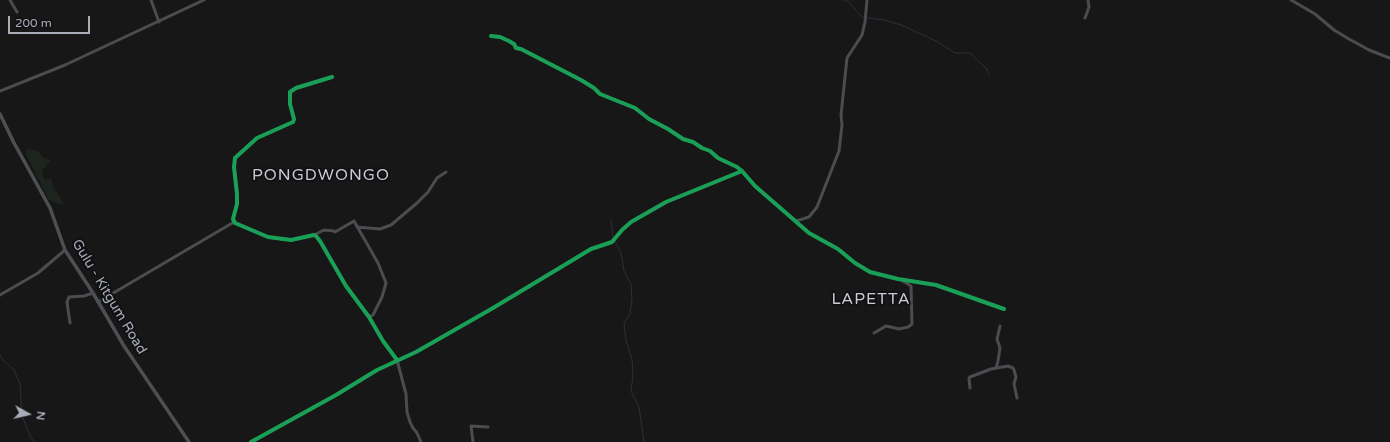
<!DOCTYPE html>
<html>
<head>
<meta charset="utf-8">
<style>
  body { margin:0 }
  #map { position:relative; width:1390px; height:442px; overflow:hidden; background:#171717; font-family:"Varela Round",sans-serif }
  canvas { display:block }
  .north { position:absolute; left:8px; top:394px; width:40px; height:40px; -webkit-text-stroke:3px #111113; paint-order:stroke; rotate:98deg; font-size:11px; font-weight:700; line-height:16px; text-align:center; color:#a8adb8 }
  .north::after { content:''; display:block; margin:auto; width:14px; height:18px; background:#a8adb8; clip-path:polygon(50% 0,100% 100%,50% 72%,0 100%) }
  .scale { position:absolute; left:8px; top:16px; width:82px; height:18px; box-sizing:border-box; border:2px solid #a8adb8; border-top:0; padding-left:5px; font-size:12px; line-height:14px; white-space:nowrap; color:#a8adb8; -webkit-text-stroke:3px #111113; paint-order:stroke }
</style>
</head>
<body>
<div id="map">
<canvas width="1390" height="442"></canvas>
<div class="north">N</div>
<div class="scale">200 m</div>
</div>
<script>
const ctx = document.querySelector('canvas').getContext('2d');
ctx.lineJoin = 'round';
function paint(path, color) {
  ctx.fillStyle = color;
  ctx.fill(path, 'evenodd');
}
function poly(rows) {
  const path = new Path2D();
  for (const r of rows) {
    path.moveTo(r[0], r[1]);
    for (let i = 2; i < r.length; i += 2) path.lineTo(r[i], r[i + 1]);
  }
  return path;
}
function trace(path, color, width, dash) {
  ctx.strokeStyle = color;
  ctx.lineWidth = width;
  ctx.lineCap = dash ? 'butt' : 'round';
  ctx.setLineDash(dash || []);
  ctx.stroke(path);
}
function write(font, color, halo, rows, align = 'center') {
  ctx.font = font + ' "Varela Round",sans-serif';
  ctx.lineWidth = 4;
  ctx.setLineDash([]);
  ctx.textBaseline = 'middle';
  ctx.strokeStyle = halo;
  ctx.fillStyle = color;
  for (const [text, x, y, turn = 0] of rows) {
    ctx.save();
    ctx.translate(x, y);
    ctx.rotate((+turn || 0) * Math.PI / 180);
    ctx.textAlign = isNaN(turn) ? turn : align;
    if (halo) ctx.strokeText(text, 0, 0);
    ctx.fillText(text, 0, 0);
    ctx.restore();
  }
}
const green = poly([
  [28,149,38,151,44,158,51,160,42,171,44,180,51,178,53,186,64,204,59,204,49,200,25,152]
]);
const stream = poly([
  [844,0,849,2,862,17,884,20,901,25,936,41,955,53,970,53,987,69,989,75],
  [611,220,613,238,621,253,624,271,631,284,632,299,630,314,624,323,626,341,632,359,633,376,631,391,639,407,644,442],
  [0,355,3,360,14,370,20,384,22,416,31,438,35,442]
]);
const minor = poly([
  [10,0,17,12],
  [151,0,159,22],
  [1291,0,1315,14,1334,30,1349,39,1369,50,1390,58],
  [1085,18,1089,7,1088,0],
  [491,36,500,37,509,41,514,44,516,48,521,49,581,80,594,88,600,94,635,108,649,119,668,129,683,139,693,142,702,148,710,151,718,158,737,167,742,171,755,186,809,233,838,249,855,263,870,272,898,279,936,285,1004,309],
  [332,77,296,88,290,92,290,104,294,119,293,122,257,138,235,158,234,167,237,194,237,204,233,219,235,223,268,237,291,240,314,235,316,236,320,241,346,286,369,317,383,341,397,360],
  [0,91,65,65,204,0],
  [796,221,809,217,817,207,839,151,842,125,841,115,847,58,862,35,865,22,867,0],
  [357,227,380,229,391,225,417,203,428,192,437,178,446,172],
  [314,235,324,230,334,231,335,232,354,221,378,263,386,283,382,297,373,315,369,317],
  [0,295,38,273,65,250],
  [98,302,234,222],
  [70,323,67,302,69,297,84,296,93,293],
  [874,333,886,326,899,329,908,327,912,324,911,286,901,280],
  [397,360,406,394,407,412,410,422,413,428,417,433,421,442],
  [996,368,998,361,1000,348,997,339,1000,326],
  [970,388,969,378,970,377,991,369,1008,366,1013,368,1014,370,1016,377,1014,384,1017,398],
  [251,442,336,395,377,370,416,352,493,308,591,249,612,242,622,230,631,222,666,202,742,171],
  [473,442,471,426,488,427]
]);
const major = poly([
  [0,114,13,141,50,208,65,250,93,293,124,346,189,442]
]);
const cycleway = poly([
  [491,36,500,37,509,41,514,44,516,48,521,49,581,80,594,88,600,94,635,108,649,119,668,129,683,139,693,142,702,148,710,151,718,158,737,167,742,171,755,186,809,233,838,249,855,263,870,272,898,279,936,285,1004,309],
  [332,77,296,88,290,92,290,104,294,119,293,122,257,138,235,158,234,167,237,194,237,204,233,219,235,223,268,237,291,240,314,235,316,236,320,241,346,286,369,317,383,341,397,360],
  [251,442,336,395,377,370,416,352,493,308,591,249,612,242,622,230,631,222,666,202,742,171]
]);
const streetNames = [
  ["Gulu - Kitgum Road",109,297,59]
];
const quarterNames = [
  ["PONGDWONGO",321,176],
  ["LAPETTA",871,300]
];
paint(green, '#1d241e');
trace(stream, '#2a3239', 1);
trace(minor, '#4b4c50', 3);
trace(major, '#4d4f52', 3.5);
trace(cycleway, '#1a9f57', 4);
write('14px', '#a8adb8', '#111113', streetNames);
ctx.letterSpacing = '1px';
write('16px', '#c9ccd4', '#111113', quarterNames);
ctx.letterSpacing = '0px';
</script>
</body>
</html>
